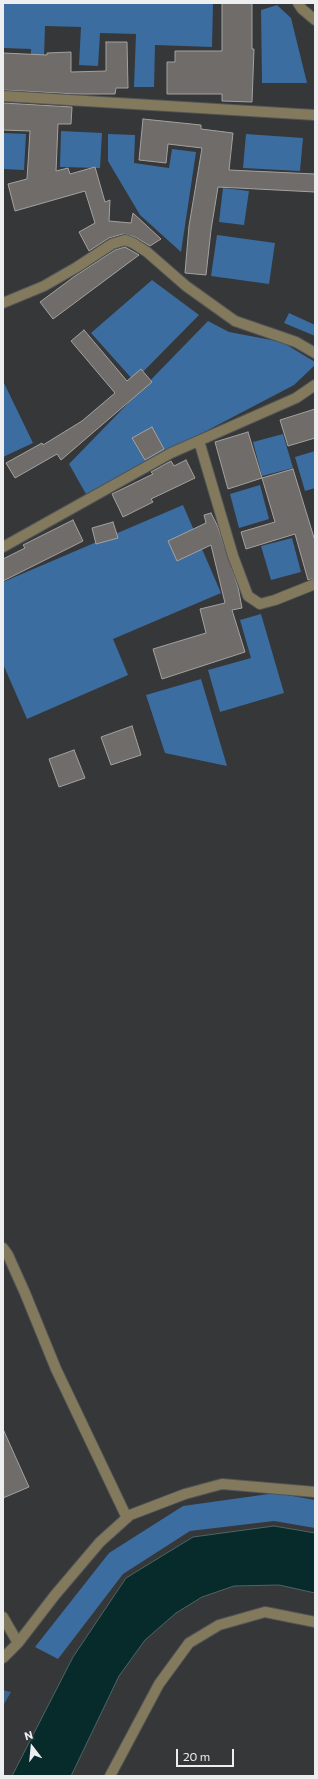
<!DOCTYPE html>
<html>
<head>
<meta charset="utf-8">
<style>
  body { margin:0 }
  #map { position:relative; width:318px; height:1779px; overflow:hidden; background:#353739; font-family:Commissioner,sans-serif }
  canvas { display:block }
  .frame { position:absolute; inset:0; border:4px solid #edeeef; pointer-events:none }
  .north { position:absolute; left:12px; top:1727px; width:40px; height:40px; -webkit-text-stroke:3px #353739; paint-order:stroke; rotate:344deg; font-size:11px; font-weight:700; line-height:16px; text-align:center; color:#edeeef }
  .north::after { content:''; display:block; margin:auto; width:14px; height:18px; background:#edeeef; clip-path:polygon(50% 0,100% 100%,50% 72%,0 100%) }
  .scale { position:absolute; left:176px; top:1749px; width:58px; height:18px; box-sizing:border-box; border:2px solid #edeeef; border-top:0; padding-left:5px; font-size:12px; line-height:14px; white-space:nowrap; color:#edeeef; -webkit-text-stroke:3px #353739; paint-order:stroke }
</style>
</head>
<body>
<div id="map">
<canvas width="318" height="1779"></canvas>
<div class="frame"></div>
<div class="north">N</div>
<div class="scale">20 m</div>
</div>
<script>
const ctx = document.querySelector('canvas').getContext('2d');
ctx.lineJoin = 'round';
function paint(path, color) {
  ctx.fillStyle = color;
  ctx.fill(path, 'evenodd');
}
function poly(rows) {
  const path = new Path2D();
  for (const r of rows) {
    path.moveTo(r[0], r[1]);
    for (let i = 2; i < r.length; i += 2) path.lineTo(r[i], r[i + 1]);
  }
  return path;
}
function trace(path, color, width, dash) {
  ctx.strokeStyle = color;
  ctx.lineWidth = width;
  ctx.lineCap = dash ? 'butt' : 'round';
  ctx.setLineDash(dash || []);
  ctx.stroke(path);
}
const green = poly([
  [3,1690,11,1692,3,1706]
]);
const forest = poly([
  [3,3,213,4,212,47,155,45,154,87,134,87,136,34,100,33,98,66,79,65,81,27,45,26,43,87,30,87,31,49,3,48],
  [277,5,291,18,307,83,262,83,261,10],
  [61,131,102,133,100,168,60,167],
  [3,133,26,134,24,170,3,169],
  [108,134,135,135,134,163,169,168,172,149,196,152,181,252,140,215,108,161],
  [246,134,303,138,300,171,243,168],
  [223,188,249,191,244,225,219,222],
  [217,235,275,243,269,284,211,276],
  [152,280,199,315,134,381,91,333],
  [289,313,315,325,315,336,284,323],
  [208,321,229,332,282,342,315,362,315,365,294,385,86,494,69,464],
  [3,381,33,443,3,457],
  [283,434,293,468,262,476,253,442],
  [315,451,315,488,305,491,295,457],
  [260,485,269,519,239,528,230,494],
  [183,505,221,593,113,639,128,675,27,719,3,664,3,582],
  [292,538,301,572,271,580,261,546],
  [261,614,284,693,220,712,208,670,251,658,240,620],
  [201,679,227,766,165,753,146,695],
  [276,1493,315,1500,315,1528,274,1521,190,1531,123,1574,58,1659,35,1647,109,1553,183,1506]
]);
const water = poly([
  [274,1526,315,1533,315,1593,279,1585,234,1586,202,1597,176,1613,145,1640,119,1676,71,1776,12,1776,73,1657,126,1578,193,1537,274,1526]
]);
const building = poly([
  [222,3,252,3,252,49,254,49,252,102,222,101,222,94,167,94,167,62,175,62,175,51,222,51,222,3],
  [106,42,127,42,128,88,116,88,115,94,75,94,3,90,3,53,47,55,47,53,71,52,71,72,106,71,106,42],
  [3,103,72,107,71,124,58,124,56,171,68,168,70,174,95,167,105,202,110,200,109,221,131,223,133,213,161,239,150,246,135,237,123,234,109,238,89,251,79,232,95,223,85,191,15,211,8,184,27,179,30,131,3,130,3,103],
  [143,119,201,125,201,129,233,133,229,170,315,174,315,192,218,187,211,230,206,275,185,273,189,226,202,148,168,144,166,163,139,160,143,119],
  [125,247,139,255,53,319,40,302,75,276,115,250,125,247],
  [84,330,127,381,141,369,152,382,61,460,57,454,15,478,6,463,42,443,43,445,82,421,115,393,71,341,84,330],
  [315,409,315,438,288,446,280,420,315,409],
  [152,427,164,449,145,460,132,438,152,427],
  [248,432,262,478,228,489,215,442,248,432],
  [186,460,195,478,151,499,153,502,123,517,112,494,153,474,151,472,171,461,174,466,186,460],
  [293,469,315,541,315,578,308,580,295,534,246,549,241,532,275,522,262,478,293,469],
  [211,513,218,527,238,587,242,608,232,610,245,652,162,679,153,649,206,633,200,609,225,603,211,545,177,561,168,541,206,523,204,515,211,513],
  [73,520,83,541,3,581,3,559,25,548,23,545,73,520],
  [113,522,118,538,96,544,92,528,113,522],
  [132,726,141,755,111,765,101,737,132,726],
  [74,750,85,778,59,787,49,759,74,750],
  [3,1429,29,1487,3,1498,3,1429]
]);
const minor = poly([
  [298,3,302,9,315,20],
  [3,96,315,115],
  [3,303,44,286,77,267,112,244,125,240,133,243,147,252,186,286,235,321,296,342,315,353],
  [199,441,233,556,248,596,260,604,275,600,315,584],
  [3,547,171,453,296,398,315,385],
  [3,1248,8,1255,25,1293,56,1369,127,1518],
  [3,1617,18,1643,3,1658],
  [18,1643,55,1595,100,1542,130,1515,185,1494,222,1484,315,1492],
  [110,1776,159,1684,189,1643,219,1625,265,1612,315,1622]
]);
paint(green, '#3c6188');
paint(forest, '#3c6da0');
paint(water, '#072a2a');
trace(water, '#4c6565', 1);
paint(building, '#6f6c6a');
trace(building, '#a4a2a0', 1);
trace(minor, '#525456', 12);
trace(minor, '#837a5d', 10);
</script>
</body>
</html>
